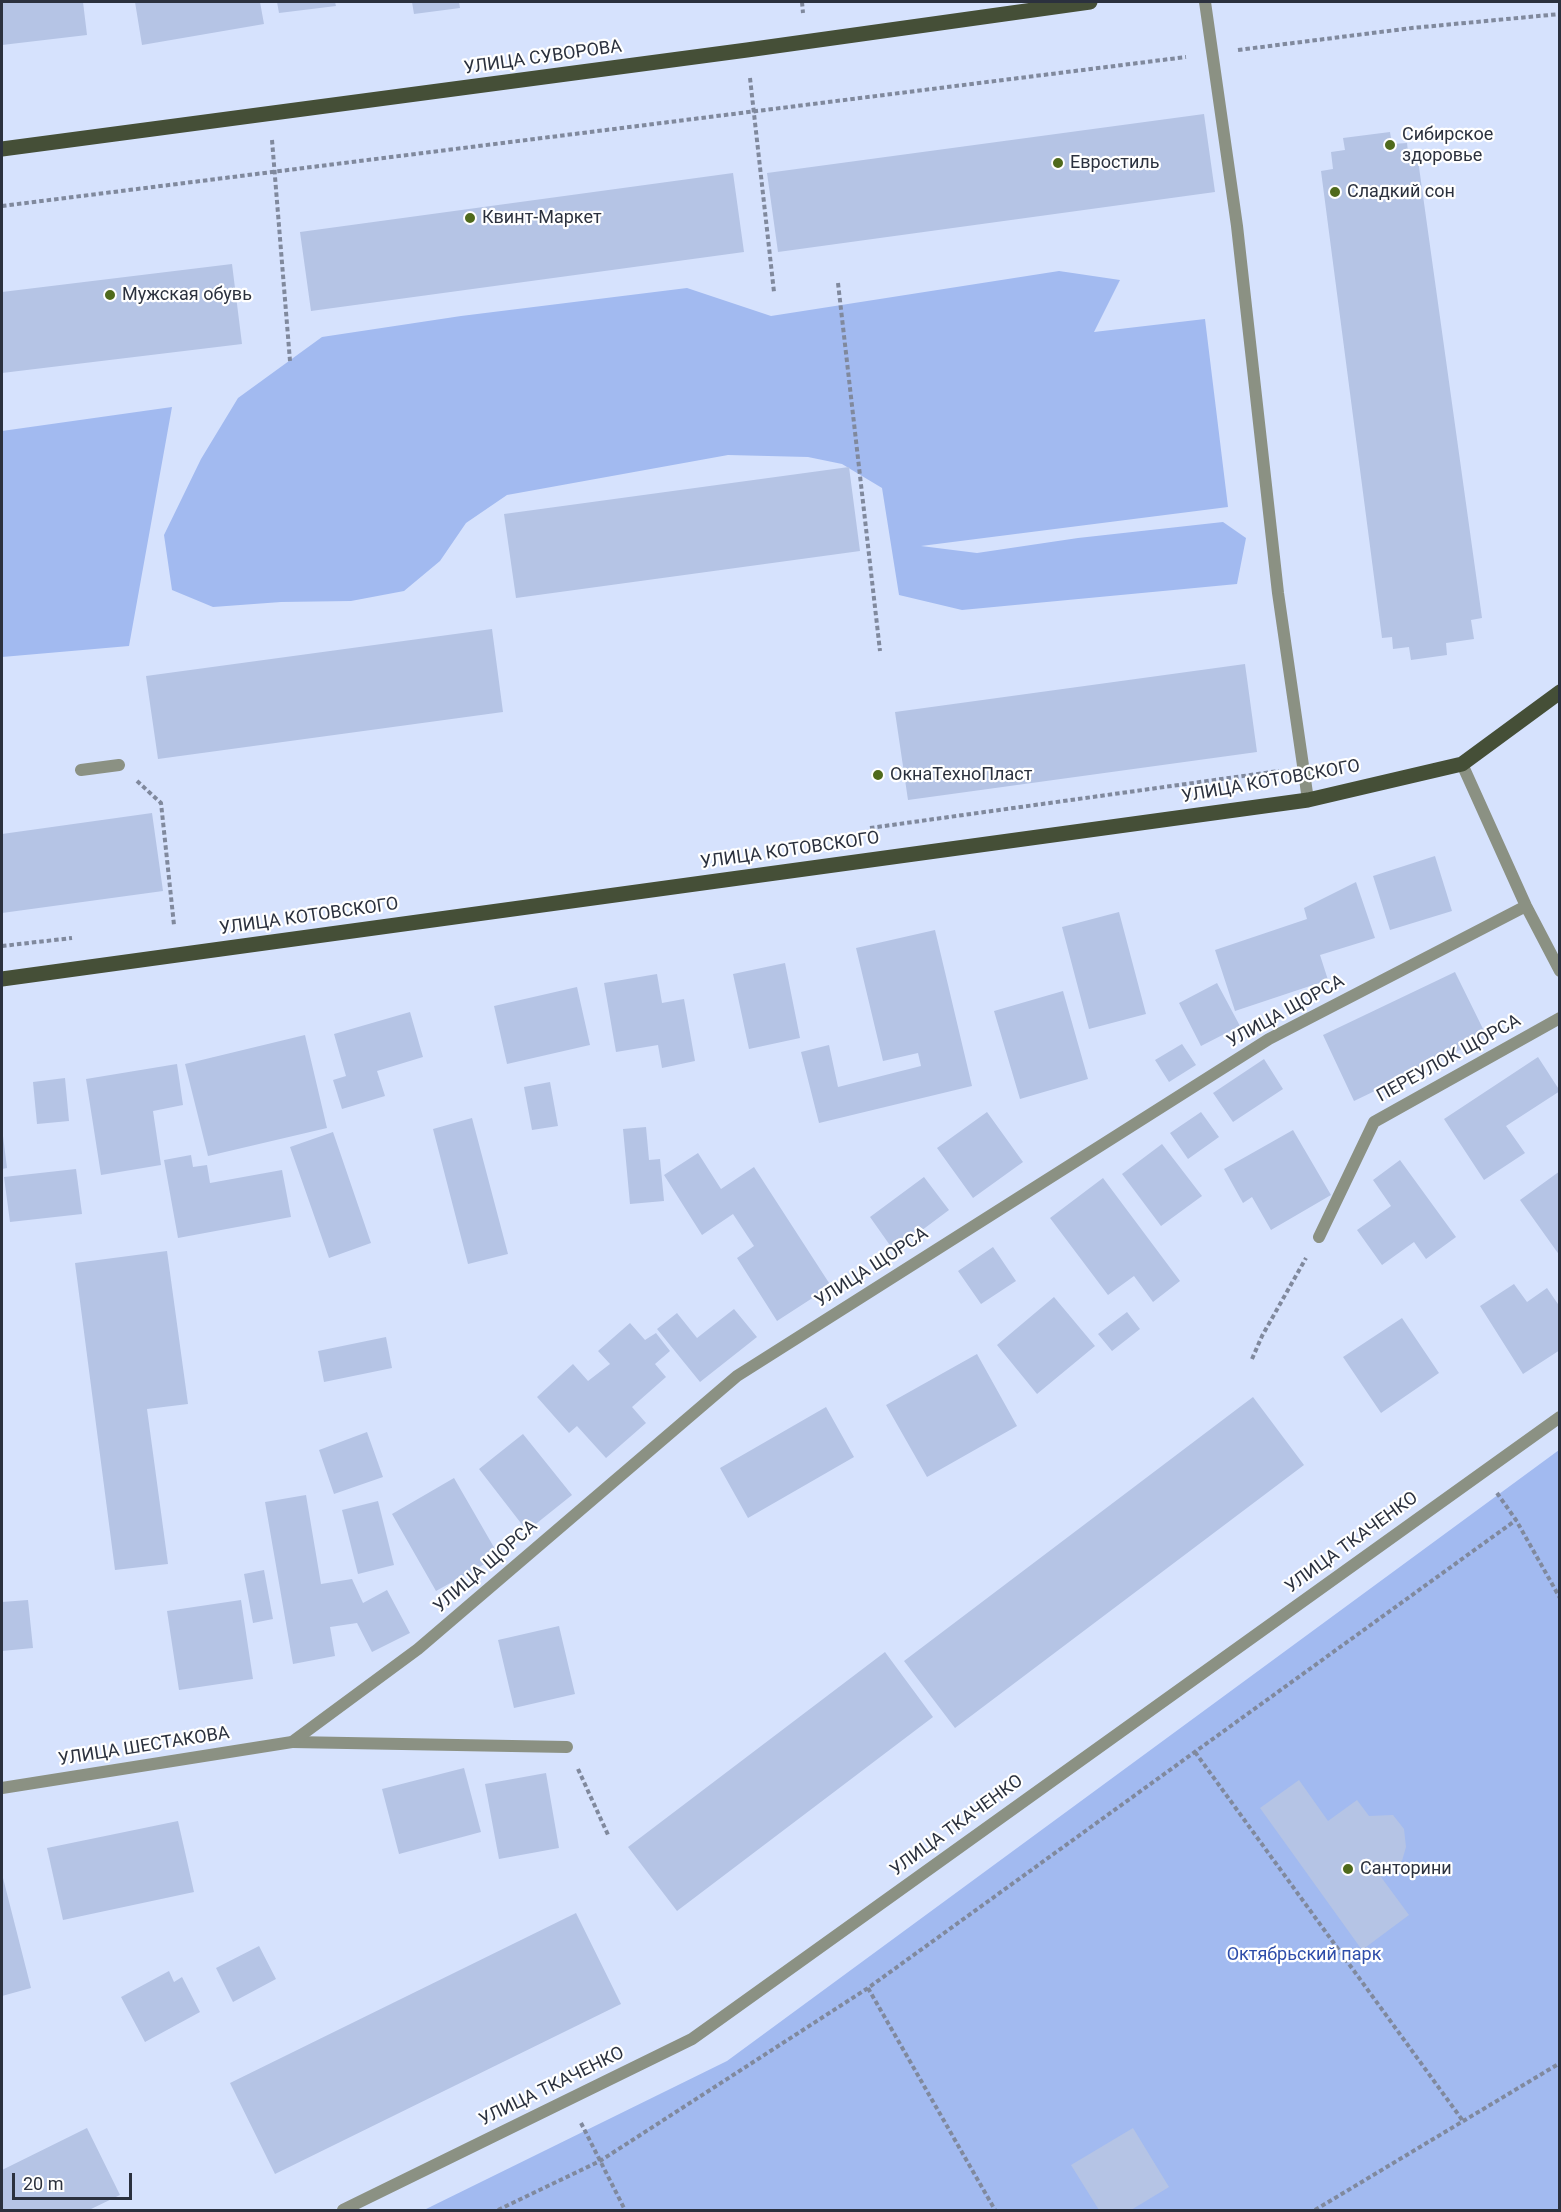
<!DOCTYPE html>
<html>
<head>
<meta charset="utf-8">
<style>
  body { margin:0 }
  #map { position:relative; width:1561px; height:2212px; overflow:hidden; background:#d6e2fd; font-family:Roboto,sans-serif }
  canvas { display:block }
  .frame { position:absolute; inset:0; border:3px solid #2b313e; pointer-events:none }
  .scale { position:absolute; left:12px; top:2173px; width:120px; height:27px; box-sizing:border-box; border:3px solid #2b313e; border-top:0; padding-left:8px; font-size:18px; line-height:21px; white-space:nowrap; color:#2b313e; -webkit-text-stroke:4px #fff; paint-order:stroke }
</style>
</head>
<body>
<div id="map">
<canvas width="1561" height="2212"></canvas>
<div class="frame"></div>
<div class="scale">20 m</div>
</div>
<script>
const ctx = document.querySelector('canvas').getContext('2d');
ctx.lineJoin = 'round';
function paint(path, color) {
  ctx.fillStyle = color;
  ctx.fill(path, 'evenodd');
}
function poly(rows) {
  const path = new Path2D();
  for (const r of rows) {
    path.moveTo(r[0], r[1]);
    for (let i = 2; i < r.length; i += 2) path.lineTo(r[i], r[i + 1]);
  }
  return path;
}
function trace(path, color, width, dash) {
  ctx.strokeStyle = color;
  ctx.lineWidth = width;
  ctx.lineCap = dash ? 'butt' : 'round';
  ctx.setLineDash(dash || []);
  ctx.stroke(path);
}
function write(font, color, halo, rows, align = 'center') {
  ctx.font = font + ' Roboto,sans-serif';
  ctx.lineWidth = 4.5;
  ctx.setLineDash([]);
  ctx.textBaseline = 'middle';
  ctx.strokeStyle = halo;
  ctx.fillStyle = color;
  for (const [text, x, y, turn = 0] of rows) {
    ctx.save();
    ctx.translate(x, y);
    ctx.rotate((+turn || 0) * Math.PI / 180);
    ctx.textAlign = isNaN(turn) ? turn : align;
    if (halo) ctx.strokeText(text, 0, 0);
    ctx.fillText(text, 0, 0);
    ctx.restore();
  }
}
const green = poly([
  [1059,271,1120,280,1094,332,1205,319,1228,507,921,546,977,553,1078,538,1223,522,1246,538,1237,584,962,610,899,595,882,488,842,464,808,457,728,455,507,495,466,523,440,561,404,591,351,601,281,602,213,607,172,590,164,535,201,459,238,398,322,337,461,316,687,288,771,316],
  [172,407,129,646,2,657,2,431],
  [1559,1450,1559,2210,424,2210,727,2061]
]);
const building = poly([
  [2,2,83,2,87,35,2,45],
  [135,2,260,2,264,24,142,45],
  [277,2,335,2,336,6,279,13],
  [412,2,459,2,460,8,414,14],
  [1204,114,1215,192,778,252,767,173],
  [1390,132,1392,144,1407,143,1409,161,1418,160,1482,618,1471,620,1474,639,1446,643,1447,655,1411,660,1409,647,1393,649,1392,637,1382,638,1321,171,1333,169,1331,152,1345,150,1343,138],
  [733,173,744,252,311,311,300,232],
  [232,264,242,344,2,373,2,292],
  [849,467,860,551,516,598,504,514],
  [492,629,503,712,158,759,146,676],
  [1245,664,1257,752,908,800,895,712],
  [152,813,163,891,2,913,2,834],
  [1435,856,1452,911,1390,930,1373,876],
  [1356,882,1375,938,1320,955,1328,980,1235,1011,1215,950,1307,919,1304,908],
  [1119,912,1146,1014,1089,1029,1062,927],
  [935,930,972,1086,819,1123,801,1052,829,1045,838,1087,921,1066,918,1053,883,1061,856,948],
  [785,963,800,1038,749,1049,733,974],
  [1455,972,1487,1037,1354,1101,1323,1035],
  [657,974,662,1003,684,999,695,1061,662,1068,658,1045,616,1052,604,983],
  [1217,983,1240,1026,1201,1046,1179,1003],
  [577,987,590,1045,507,1064,494,1006],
  [1063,991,1088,1079,1020,1099,994,1011],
  [410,1012,423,1057,377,1071,385,1096,342,1109,333,1080,346,1076,334,1034],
  [305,1035,327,1128,208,1156,185,1064],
  [1182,1044,1196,1065,1169,1082,1155,1060],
  [1538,1057,1560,1091,1506,1126,1525,1153,1484,1180,1444,1119],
  [1264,1059,1283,1089,1233,1122,1213,1093],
  [177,1064,183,1105,153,1111,161,1165,101,1175,86,1079],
  [65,1078,69,1121,37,1124,33,1082],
  [550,1082,558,1126,532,1130,524,1087],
  [987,1112,1023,1162,973,1198,937,1148],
  [1201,1112,1219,1137,1188,1159,1170,1133],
  [472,1118,508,1254,468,1264,433,1129],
  [646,1127,649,1160,660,1159,664,1201,630,1204,623,1129],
  [2,1128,7,1168,2,1169],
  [1293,1130,1331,1195,1271,1230,1252,1197,1243,1203,1224,1169],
  [333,1132,371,1243,329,1258,290,1147],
  [1162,1144,1202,1196,1161,1226,1122,1174],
  [698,1153,721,1189,754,1167,831,1286,777,1321,737,1258,754,1246,733,1214,702,1235,664,1175],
  [191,1155,193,1167,207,1165,210,1183,282,1170,291,1217,178,1238,164,1160],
  [1400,1160,1456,1237,1426,1259,1414,1242,1382,1265,1357,1230,1391,1206,1373,1180],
  [76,1169,82,1214,10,1222,4,1177],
  [1560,1171,1560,1256,1520,1200],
  [924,1177,949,1210,894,1251,870,1217],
  [1103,1178,1180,1281,1153,1302,1134,1276,1108,1295,1050,1218],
  [993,1247,1016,1281,981,1304,958,1271],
  [167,1251,188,1404,147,1409,168,1564,115,1570,75,1263],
  [1514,1284,1527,1302,1547,1288,1560,1307,1560,1350,1523,1374,1480,1306],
  [1054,1297,1095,1346,1037,1394,997,1345],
  [734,1309,757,1337,700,1382,657,1329,677,1313,697,1338],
  [1127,1312,1140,1329,1112,1351,1098,1334],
  [1402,1318,1439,1373,1381,1413,1343,1357],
  [630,1323,645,1340,656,1333,670,1351,655,1364,666,1377,632,1407,646,1423,606,1458,577,1426,569,1433,537,1397,573,1364,588,1381,610,1364,598,1351],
  [386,1337,392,1368,324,1382,318,1351],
  [977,1354,1017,1426,927,1477,886,1405],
  [1253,1397,1304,1465,955,1728,904,1661],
  [826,1407,854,1457,748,1518,720,1468],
  [367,1432,383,1477,334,1494,319,1450],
  [523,1434,572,1495,527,1531,479,1469],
  [454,1478,499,1556,436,1591,392,1514],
  [306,1495,321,1584,352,1579,363,1603,387,1590,410,1633,372,1652,357,1623,330,1627,335,1656,293,1664,265,1502],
  [378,1501,394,1565,358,1574,342,1510],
  [264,1570,273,1619,253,1623,244,1574],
  [28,1600,33,1648,2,1651,2,1602],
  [241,1600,253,1679,179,1690,167,1611],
  [559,1626,575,1694,514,1708,498,1640],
  [885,1652,933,1717,677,1911,628,1847],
  [464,1768,481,1832,399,1854,382,1789],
  [546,1773,559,1848,499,1859,485,1784],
  [1299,1780,1328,1821,1357,1800,1369,1816,1393,1815,1404,1829,1406,1847,1402,1861,1381,1877,1409,1915,1362,1950,1260,1808],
  [178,1821,194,1892,63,1920,47,1848],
  [2,1874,31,1988,2,1996],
  [576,1913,621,2004,275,2174,230,2083],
  [259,1946,276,1979,233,2002,216,1968],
  [169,1971,174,1982,182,1977,200,2012,145,2042,121,1997],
  [87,2128,120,2195,89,2210,2,2210,2,2170],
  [1133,2128,1169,2187,1131,2210,1099,2210,1071,2165]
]);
const path = poly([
  [802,2,803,13],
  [1238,50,1412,28,1560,14],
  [750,78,774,292],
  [272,140,290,361],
  [2,206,1186,57],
  [838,283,880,651],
  [137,781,161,803,174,925,176,925],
  [870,828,1279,771],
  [2,946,72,938],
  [1252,1359,1262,1336,1306,1258],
  [1497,1493,1516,1520,1560,1598],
  [1195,1752,1463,2121],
  [578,1769,609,1837],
  [868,1988,995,2210],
  [581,2123,625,2210],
  [498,2210,600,2161,868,1988,1516,1520],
  [1315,2210,1560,2063]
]);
const service = poly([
  [1205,2,1237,226,1278,593,1308,800],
  [81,770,119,765],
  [1319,1237,1374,1122,1560,1018],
  [292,1742,567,1747]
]);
const minor = poly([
  [1462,764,1526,906,1560,971],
  [2,1788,292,1742,418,1649,737,1376,1269,1039,1526,906],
  [343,2210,692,2039,1560,1417]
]);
const primary = poly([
  [2,149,747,50,1090,2],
  [2,979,1308,800,1462,764,1560,692]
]);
const markers = [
  [1390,145,6,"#4f6a1c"],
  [1058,163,6,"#4f6a1c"],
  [1335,192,6,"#4f6a1c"],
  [470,218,6,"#4f6a1c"],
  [110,295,6,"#4f6a1c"],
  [878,775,6,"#4f6a1c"],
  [1348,1869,6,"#4f6a1c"]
];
const streetNames = [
  ["УЛИЦА СУВОРОВА",543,58,-8],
  ["УЛИЦА КОТОВСКОГО",1271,782,-10],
  ["УЛИЦА КОТОВСКОГО",790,851,-8],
  ["УЛИЦА КОТОВСКОГО",309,917,-8],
  ["УЛИЦА ЩОРСА",1286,1012,-29],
  ["ПЕРЕУЛОК ЩОРСА",1449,1059,-29],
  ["УЛИЦА ЩОРСА",872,1268,-33],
  ["УЛИЦА ТКАЧЕНКО",1352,1543,-36],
  ["УЛИЦА ЩОРСА",486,1567,-41],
  ["УЛИЦА ШЕСТАКОВА",144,1747,-9],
  ["УЛИЦА ТКАЧЕНКО",957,1826,-36],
  ["УЛИЦА ТКАЧЕНКО",552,2087,-26]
];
const poiNames = [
  ["Сибирское",1402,135],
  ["здоровье",1402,156],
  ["Евростиль",1070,163],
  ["Сладкий сон",1347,192],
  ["Квинт-Маркет",482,218],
  ["Мужская обувь",122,295],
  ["ОкнаТехноПласт",890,775],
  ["Санторини",1360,1869]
];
const parkNames = [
  ["Октябрьский парк",1304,1955]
];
paint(green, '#a2baf0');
paint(building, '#b5c4e5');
trace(path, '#80899d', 4, [4.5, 3]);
trace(service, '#8b9183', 12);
trace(minor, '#8b9183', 12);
trace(primary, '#454f37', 15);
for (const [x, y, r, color] of markers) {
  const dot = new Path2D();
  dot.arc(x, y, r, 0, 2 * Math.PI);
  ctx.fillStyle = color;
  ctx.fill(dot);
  trace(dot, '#fff', 2);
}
write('18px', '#2b313e', '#fff', streetNames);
write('18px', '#2b313e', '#fff', poiNames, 'left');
write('18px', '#2e4daa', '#fff', parkNames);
</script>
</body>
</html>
